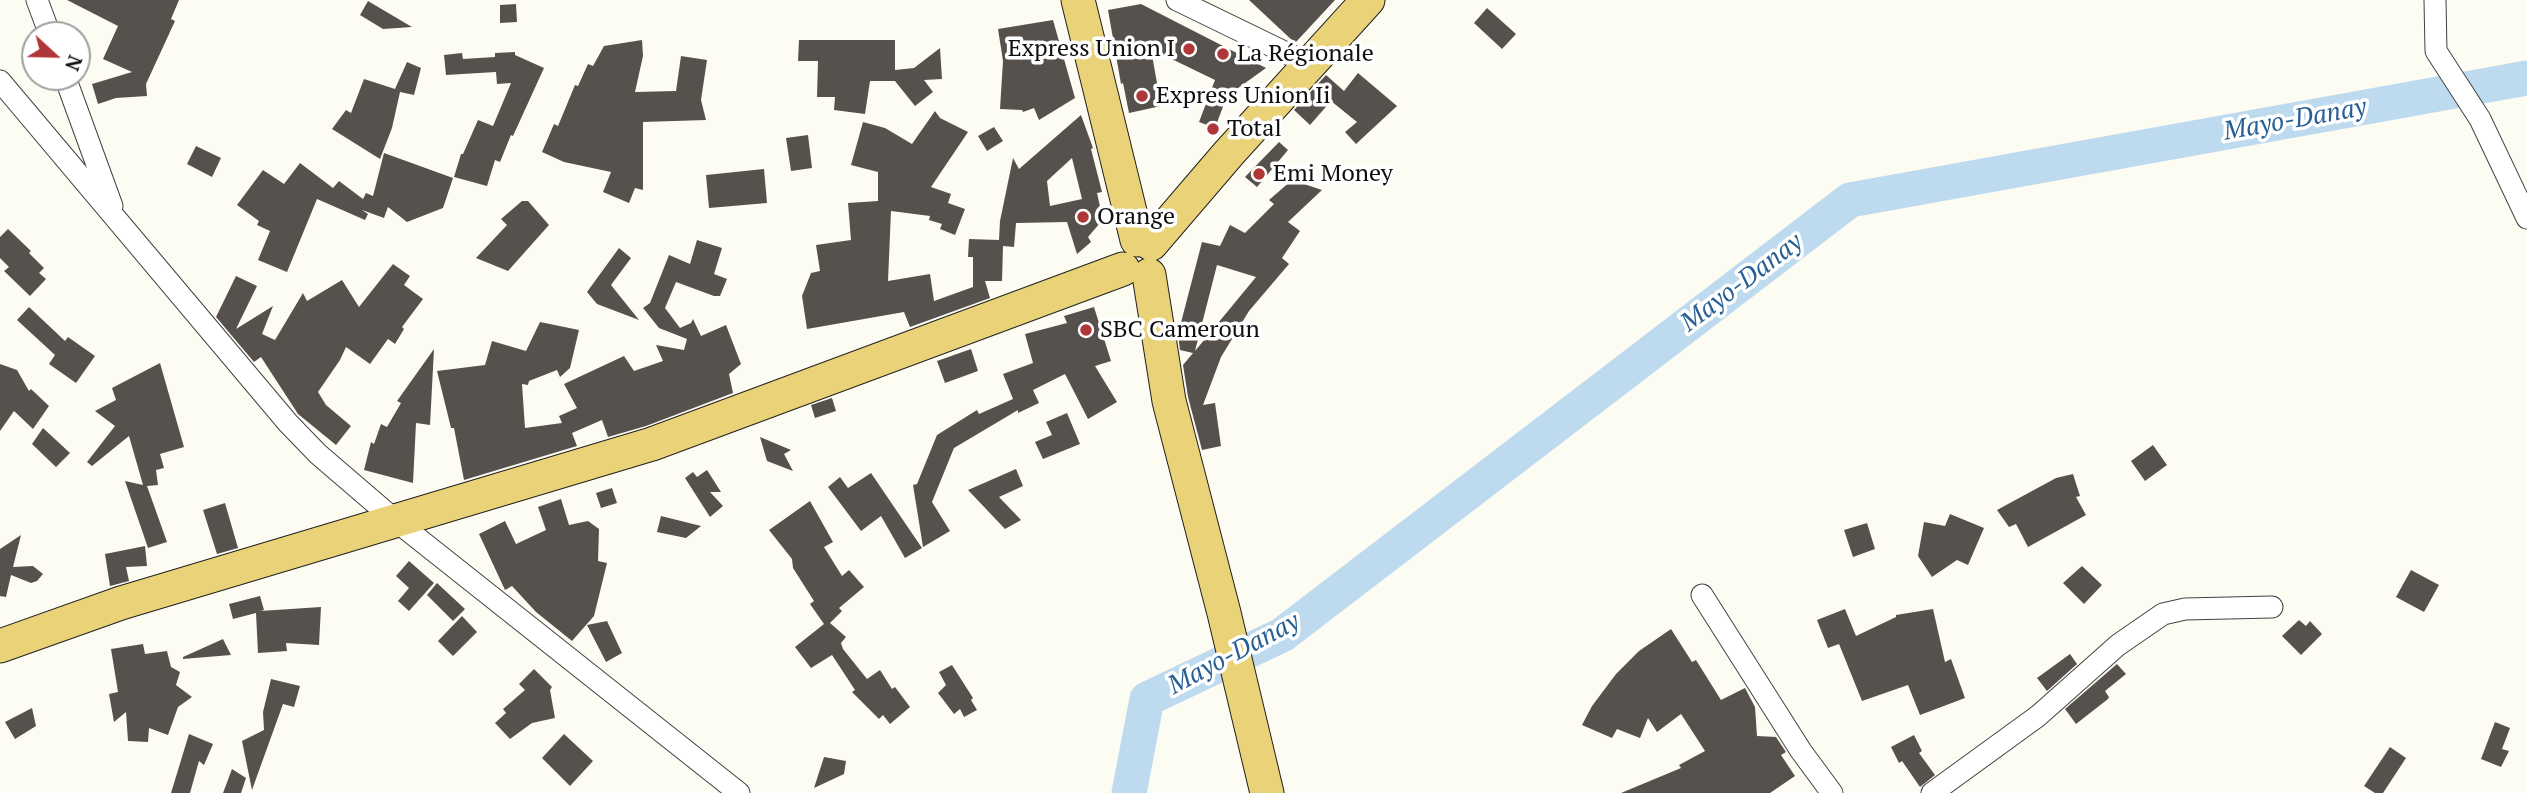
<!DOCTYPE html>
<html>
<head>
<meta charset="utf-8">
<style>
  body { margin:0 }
  #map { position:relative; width:2527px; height:793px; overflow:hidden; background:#fdfcf3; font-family:"PT Serif",serif }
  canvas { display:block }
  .north { position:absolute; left:21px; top:21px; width:70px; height:70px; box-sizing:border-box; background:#fff; border:2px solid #9f9f9f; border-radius:50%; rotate:112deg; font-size:19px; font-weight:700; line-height:28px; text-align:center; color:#0f0f0f }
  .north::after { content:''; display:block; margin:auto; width:24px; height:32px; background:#b03737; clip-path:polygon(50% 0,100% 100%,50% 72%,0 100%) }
</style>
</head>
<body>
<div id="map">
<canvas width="2527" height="793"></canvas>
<div class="north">N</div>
</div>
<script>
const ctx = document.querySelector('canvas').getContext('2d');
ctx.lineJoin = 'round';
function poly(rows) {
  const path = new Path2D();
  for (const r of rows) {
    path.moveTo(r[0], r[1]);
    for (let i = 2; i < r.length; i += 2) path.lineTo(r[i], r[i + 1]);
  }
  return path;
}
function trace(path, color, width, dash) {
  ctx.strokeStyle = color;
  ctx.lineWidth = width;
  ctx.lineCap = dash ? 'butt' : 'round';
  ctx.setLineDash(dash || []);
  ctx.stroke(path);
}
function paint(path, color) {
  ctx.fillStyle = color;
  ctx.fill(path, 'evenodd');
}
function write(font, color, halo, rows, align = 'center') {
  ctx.font = font + ' "PT Serif",serif';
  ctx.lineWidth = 7;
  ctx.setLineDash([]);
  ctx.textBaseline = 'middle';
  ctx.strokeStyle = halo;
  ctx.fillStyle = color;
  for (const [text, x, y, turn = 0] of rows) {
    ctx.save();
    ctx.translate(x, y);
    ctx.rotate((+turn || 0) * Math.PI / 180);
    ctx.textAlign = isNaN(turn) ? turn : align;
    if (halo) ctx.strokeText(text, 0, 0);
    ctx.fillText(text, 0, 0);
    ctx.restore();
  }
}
const river = poly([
  [1129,793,1147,699,1282,635,1850,200,2527,78]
]);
const building = poly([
  [67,0,179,0,171,19,175,21,146,84,147,96,116,98,98,104,92,84,132,72,103,59,118,26],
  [1249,0,1335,0,1295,43],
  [368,1,412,27,383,29,360,15],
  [516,4,517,22,500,23,500,5],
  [1141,4,1266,68,1227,96,1215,128,1199,122,1215,80,1151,49,1161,106,1129,113,1123,83,1121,84,1108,10],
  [1487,8,1516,34,1502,49,1474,23],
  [1053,20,1075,98,1039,120,1034,108,1023,112,1022,110,1000,109,1003,61,998,29],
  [642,40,643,56,635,92,676,91,681,56,707,60,701,100,706,120,643,122,643,190,635,188,629,203,603,192,611,172,564,162,542,152,554,124,558,126,575,85,578,86,588,64,593,66,604,46],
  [799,40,895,40,895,70,914,68,940,48,942,79,924,80,933,92,915,106,895,81,870,81,865,114,834,110,835,97,817,97,818,61,798,61],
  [515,52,515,55,544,68,513,136,511,135,500,162,495,160,487,186,454,177,461,154,463,154,478,120,493,126,511,83,497,84,496,72,446,75,444,55,462,53,463,59,495,57,495,53],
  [407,62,421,68,414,95,400,92,392,128,380,159,332,129,346,110,351,113,364,79,395,89],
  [1358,73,1397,106,1356,144,1345,132,1357,122,1331,101,1310,125,1294,110,1326,75,1344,91],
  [935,111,940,118,968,132,931,187,951,194,948,203,965,209,955,235,940,229,942,224,929,220,930,216,891,211,888,281,930,274,934,301,973,287,973,257,968,257,969,239,999,240,1000,221,1013,158,1019,169,1081,115,1093,148,1091,149,1102,192,1097,193,1101,211,1100,223,1088,237,1091,242,1077,254,1067,222,1016,223,1014,247,1003,246,1002,281,985,281,990,298,910,327,904,312,807,329,802,296,811,273,820,271,816,245,851,240,848,203,878,201,878,172,851,165,863,122,885,128,912,144],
  [1072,158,1082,199,1050,206,1047,181],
  [994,127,1003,141,987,151,978,136],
  [808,135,812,168,791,171,786,138],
  [1279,142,1288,150,1257,187,1245,177],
  [196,146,221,158,212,177,187,164],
  [384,153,453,178,443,208,407,222,388,207,384,218,362,210,368,214,365,220,317,199,287,272,258,260,270,231,257,225,259,221,237,205,263,170,284,184,300,163,333,188,339,181,363,199,366,193,373,196],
  [764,169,767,203,709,208,706,175],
  [1292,180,1322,190,1288,222,1300,231,1282,258,1289,264,1249,311,1221,357,1203,405,1215,403,1221,446,1202,450,1188,397,1183,365,1193,353,1180,350,1178,334,1202,242,1220,246,1230,225,1245,233,1274,204,1269,200],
  [1217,265,1256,277,1195,351],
  [522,201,528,201,549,225,508,271,476,258,507,225,501,219],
  [8,229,31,251,29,253,44,268,39,273,46,279,30,296,4,271,9,267,0,258,0,237],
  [697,240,722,248,714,274,727,279,720,296,714,296,676,282,665,308,680,328,691,323,693,319,701,336,726,325,741,364,729,374,733,393,646,426,608,437,602,420,572,433,577,446,464,480,454,428,451,428,437,371,485,365,492,341,526,351,540,322,579,330,570,368,560,377,557,370,529,381,528,385,522,384,525,428,562,423,559,416,577,408,564,384,624,356,634,371,663,361,656,345,684,350,687,339,659,328,643,308,650,303,669,255,690,264],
  [619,248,631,258,611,285,639,320,597,304,587,292],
  [393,264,410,276,404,285,423,299,402,327,404,329,395,344,388,339,370,364,346,347,340,360,318,392,326,405,351,426,336,445,298,414,261,357,254,362,216,317,236,276,257,286,236,329,273,306,262,334,275,340,303,293,307,301,342,280,359,307],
  [29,307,65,341,68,337,95,356,76,383,49,364,55,355,17,320],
  [1094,307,1111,361,1095,366,1117,402,1088,419,1065,374,1033,390,1039,403,1018,413,1018,410,954,448,932,502,950,531,923,547,913,485,917,484,937,435,977,410,979,414,1013,399,1003,374,1033,363,1025,334,1067,323,1064,316],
  [434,349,430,425,416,423,413,483,364,470,371,442,374,444,381,424,387,427,401,403,397,401],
  [971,349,978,371,945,383,937,361],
  [160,363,184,447,160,454,164,468,156,470,158,485,147,486,167,542,148,548,125,481,143,485,129,436,92,466,87,462,115,426,95,411,116,400,112,388],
  [0,364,17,370,29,391,31,389,49,406,33,429,14,411,0,431],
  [832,398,836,411,815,418,811,405],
  [1067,413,1080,444,1043,459,1035,442,1052,435,1046,422],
  [43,428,70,453,56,467,32,444],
  [760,437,791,450,784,454,793,471,767,461],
  [2153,445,2167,465,2145,481,2131,461],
  [1016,469,1023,486,999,497,1021,520,1005,529,968,490],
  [707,470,721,492,710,492,723,506,710,517,685,478,693,472,697,477],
  [871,473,922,548,905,558,881,516,861,531,828,487,840,477,848,488],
  [2073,474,2080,496,2076,497,2086,515,2028,547,2016,524,2009,527,1997,510,2056,478],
  [612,488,617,503,601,508,596,493],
  [561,499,569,525,588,521,599,529,598,561,607,563,594,616,572,641,536,612,512,586,505,590,479,534,505,521,516,544,546,530,538,507],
  [810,501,833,542,824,547,842,576,849,570,864,587,839,608,842,611,830,623,846,637,841,643,843,649,867,679,880,670,892,689,895,687,910,707,890,724,883,715,879,719,852,692,855,690,832,655,811,668,795,647,824,624,810,604,814,601,793,568,792,559,769,530],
  [225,503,238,548,217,554,203,510],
  [1950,514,1984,528,1968,565,1957,560,1932,577,1918,556,1924,522,1945,526],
  [661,516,701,526,686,538,657,532],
  [1867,523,1875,549,1853,557,1844,530],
  [21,535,13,567,33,566,43,574,37,581,31,583,11,575,6,597,0,596,0,549],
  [145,546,147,566,126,567,129,581,110,586,105,554],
  [409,561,434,583,409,611,398,601,409,588,396,576],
  [2082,566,2102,585,2084,604,2063,583],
  [2411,570,2439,585,2424,612,2396,597],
  [437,583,465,609,453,621,427,595],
  [260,596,264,610,260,611,321,607,319,645,286,643,287,651,258,653,256,613,233,619,229,604],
  [1845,609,1856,636,1896,617,1896,615,1933,609,1945,662,1951,659,1965,698,1920,715,1908,685,1862,701,1839,644,1828,648,1817,620],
  [462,616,477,632,453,656,438,641],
  [2299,620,2306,626,2310,621,2322,634,2301,655,2282,636],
  [607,621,622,653,606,662,587,625],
  [1671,629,1692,662,1696,660,1721,700,1745,688,1755,707,1757,736,1776,737,1786,752,1781,755,1795,776,1770,793,1621,793,1681,768,1679,765,1705,751,1681,714,1657,732,1648,718,1640,738,1617,729,1612,738,1582,725,1592,706,1616,674,1639,651],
  [223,639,231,655,183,659,183,657],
  [143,644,145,654,167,651,171,667,180,672,176,685,192,697,178,707,168,735,149,728,148,742,128,741,126,712,114,722,109,694,118,692,111,649],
  [2070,654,2077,664,2047,691,2037,678],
  [2117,664,2126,674,2105,691,2109,697,2108,699,2076,724,2065,709],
  [952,665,973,698,971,700,977,710,964,717,960,709,954,714,938,693,946,685,939,672],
  [534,669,552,687,550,690,555,718,532,723,510,739,495,723,506,713,503,709,525,690,519,684],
  [271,679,300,686,294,707,283,704,252,790,242,741,264,730,263,712],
  [32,708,36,726,15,739,5,722],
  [2495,722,2510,728,2502,749,2509,751,2501,767,2481,759],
  [189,734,213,744,204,765,199,761,190,793,171,793],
  [564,734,593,761,570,786,542,758],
  [1914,735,1922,751,1919,753,1935,775,1920,787,1902,761,1899,763,1891,747],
  [2390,747,2406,758,2383,793,2375,793,2364,786],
  [824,757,846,761,844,774,814,788],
  [232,769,246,778,241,793,223,793]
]);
const street = poly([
  [37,0,50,35],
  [1177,0,1311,65],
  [2435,0,2436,51,2480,119,2527,218],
  [65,77,112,206],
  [0,81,288,423,318,454,396,521,739,793],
  [1702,595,1801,751,1832,793],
  [1932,793,2038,716,2118,645,2163,614,2185,609,2272,607]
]);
const primary = poly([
  [1078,0,1137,240],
  [1151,244,1229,153,1368,0],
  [1149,275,1169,401,1224,613,1267,793],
  [0,646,121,603,652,444,1123,269]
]);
const markers = [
  [1189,49,7,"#b03737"],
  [1223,54,7,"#b03737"],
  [1142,96,7,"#b03737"],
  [1213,129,7,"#b03737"],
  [1259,174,7,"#b03737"],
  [1083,217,7,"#b03737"],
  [1086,330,7,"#b03737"]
];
const poiNames = [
  ["Express Union I",1175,49,"right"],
  ["La Régionale",1237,54],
  ["Express Union Ii",1156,96],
  ["Total",1227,129],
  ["Emi Money",1273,174],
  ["Orange",1097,217],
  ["SBC Cameroun",1100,330]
];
const waterNames = [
  ["Mayo-Danay",2295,120,-10],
  ["Mayo-Danay",1742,283,-37],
  ["Mayo-Danay",1234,654,-28]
];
trace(river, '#bddaef', 35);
paint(building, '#57514d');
trace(street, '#424242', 23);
trace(primary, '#202020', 35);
trace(street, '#fff', 21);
trace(primary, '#e9d277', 33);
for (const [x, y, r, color] of markers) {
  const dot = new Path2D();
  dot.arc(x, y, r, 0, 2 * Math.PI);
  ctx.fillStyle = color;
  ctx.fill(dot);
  trace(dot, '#fff', 2.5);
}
write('24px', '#0f0f0f', '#fff', poiNames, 'left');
write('italic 26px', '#265f93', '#fff', waterNames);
</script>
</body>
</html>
